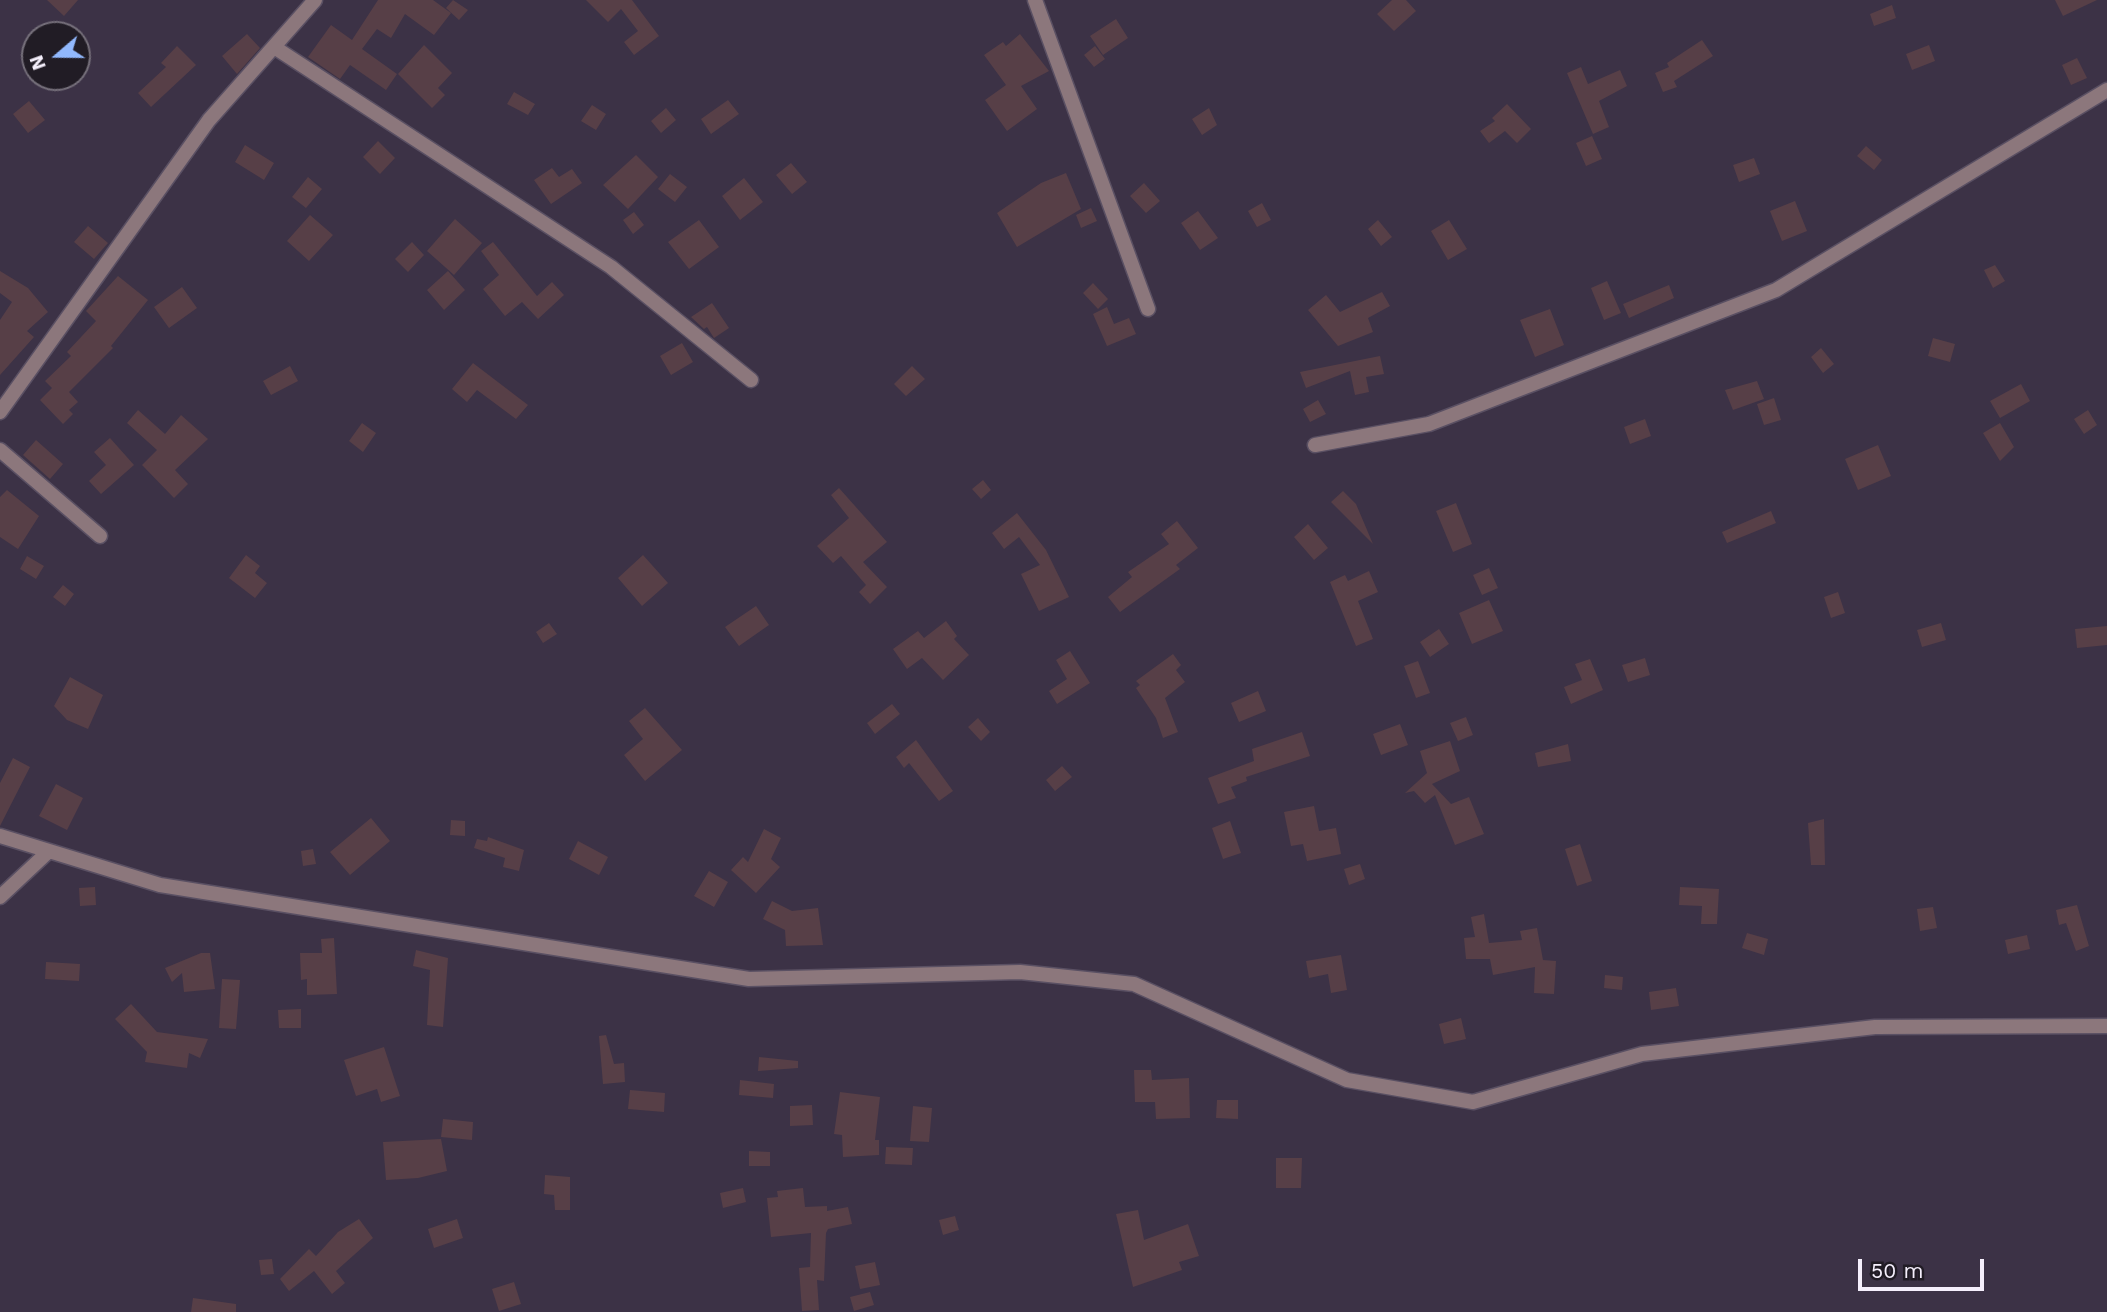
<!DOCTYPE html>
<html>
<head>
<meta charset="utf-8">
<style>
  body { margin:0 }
  #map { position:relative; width:2107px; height:1312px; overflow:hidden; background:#3c3246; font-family:"Work Sans",sans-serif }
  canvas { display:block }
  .north { position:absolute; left:21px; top:21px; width:70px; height:70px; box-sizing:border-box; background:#211c25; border:2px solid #76707b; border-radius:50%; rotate:250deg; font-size:19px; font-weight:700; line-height:28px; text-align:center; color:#f5effc }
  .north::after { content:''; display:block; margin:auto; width:24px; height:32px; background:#91b8fd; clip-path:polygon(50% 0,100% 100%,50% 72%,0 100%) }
  .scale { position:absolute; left:1858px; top:1259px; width:126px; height:32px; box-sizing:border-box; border:4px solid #f5effc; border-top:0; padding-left:9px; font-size:21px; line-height:24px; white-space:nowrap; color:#f5effc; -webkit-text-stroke:5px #211c25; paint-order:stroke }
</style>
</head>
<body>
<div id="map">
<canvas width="2107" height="1312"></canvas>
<div class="north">N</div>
<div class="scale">50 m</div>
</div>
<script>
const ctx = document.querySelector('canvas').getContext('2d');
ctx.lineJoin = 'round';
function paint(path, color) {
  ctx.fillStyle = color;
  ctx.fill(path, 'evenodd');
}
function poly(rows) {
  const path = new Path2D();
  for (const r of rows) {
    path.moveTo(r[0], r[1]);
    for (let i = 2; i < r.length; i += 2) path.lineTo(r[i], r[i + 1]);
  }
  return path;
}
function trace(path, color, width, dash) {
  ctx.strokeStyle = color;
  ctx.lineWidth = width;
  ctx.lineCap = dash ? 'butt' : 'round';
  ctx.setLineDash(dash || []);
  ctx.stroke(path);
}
const building = poly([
  [47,0,78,0,64,16],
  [378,0,433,0,451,13,434,35,405,14,391,38,377,29,362,49,397,74,386,90,350,65,340,79,308,57,331,25,352,40],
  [453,0,468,10,459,20,446,8],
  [586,0,632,0,659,36,634,55,624,42,638,31,621,9,608,22],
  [1392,0,1406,0,1416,11,1394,31,1377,14],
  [2055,0,2097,0,2063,16],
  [1892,5,1896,18,1874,26,1870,14],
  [1116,19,1128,38,1103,55,1090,36],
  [247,34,260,48,237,74,222,56],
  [1020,34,1049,71,1021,86,1037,109,1007,131,985,100,1006,85,984,55,1003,42,1006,46],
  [1702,40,1713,56,1674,81,1677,87,1663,92,1655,73,1669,67,1667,63],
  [424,45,452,73,438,88,445,95,432,108,398,74],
  [1929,45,1935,61,1912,70,1906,54],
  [177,46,196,65,151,107,138,93,166,67,161,63],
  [1095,46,1105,59,1094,67,1084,55],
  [2077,58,2087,78,2071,85,2062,65],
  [1581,67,1588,84,1620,70,1627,86,1599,101,1609,127,1593,134,1567,73],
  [514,92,535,104,528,115,507,104],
  [728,100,739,114,711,134,701,119],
  [29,101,45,120,28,133,13,114],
  [1507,104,1531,129,1517,143,1505,131,1489,143,1480,131,1495,121,1492,118],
  [592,105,606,114,596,130,581,121],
  [666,108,676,120,661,133,651,121],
  [1209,108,1217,125,1202,135,1192,119],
  [1592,136,1602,159,1586,166,1576,143],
  [378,141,395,158,380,174,363,157],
  [245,145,274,163,264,180,235,162],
  [1866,146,1882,160,1874,170,1857,156],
  [636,155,658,177,628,209,603,185],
  [1754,158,1760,174,1739,182,1733,165],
  [791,163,807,182,792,194,776,175],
  [552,168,559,177,572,169,582,183,551,204,534,180],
  [1066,173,1081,209,1017,247,997,213,1041,183],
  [670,174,687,187,675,202,658,189],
  [308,177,322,189,306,208,292,197],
  [744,178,763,202,740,220,722,196],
  [1144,183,1160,201,1146,213,1130,196],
  [1795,201,1807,231,1782,241,1770,211],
  [1262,203,1271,220,1257,227,1248,211],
  [1091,208,1097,221,1081,228,1076,215],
  [1198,211,1218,238,1200,250,1181,223],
  [634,212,644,225,633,234,623,220],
  [310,215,333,235,309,261,287,241],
  [455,219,482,243,454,275,427,251],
  [699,220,719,247,689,269,668,242],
  [1378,220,1392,237,1381,246,1368,229],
  [1449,220,1467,249,1448,260,1431,231],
  [88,226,108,243,94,259,74,242],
  [412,242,424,255,408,272,395,259],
  [493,242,537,296,552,282,564,295,538,319,522,302,505,316,483,289,499,275,481,251],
  [1995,265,2005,281,1993,288,1984,270],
  [0,271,28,288,48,312,27,331,34,337,0,375,0,320,12,302,0,293],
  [448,271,465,290,444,310,427,290],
  [118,276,148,300,111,346,113,348,69,392,78,402,69,410,73,414,63,424,40,400,52,388,45,381,71,356,67,352,96,321,86,311],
  [1607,281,1621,313,1604,320,1591,288],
  [1093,283,1108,299,1098,309,1083,293],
  [1669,285,1674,298,1629,318,1623,304],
  [182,287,197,308,169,328,154,307],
  [1382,292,1390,306,1368,318,1373,332,1338,346,1308,310,1326,295,1340,312],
  [712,303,729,328,714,338,707,327,704,329,691,317],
  [1107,307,1114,324,1129,318,1136,334,1107,346,1093,314],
  [1550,309,1564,345,1535,357,1520,320],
  [1933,338,1955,344,1950,362,1928,356],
  [682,343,693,362,671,375,660,356],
  [1821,348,1834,364,1823,373,1811,357],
  [1380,356,1384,374,1366,377,1369,392,1355,395,1350,371,1306,388,1300,372],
  [473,363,528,405,516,419,477,390,467,402,452,389],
  [290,366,298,381,271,395,263,381],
  [912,366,925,379,906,396,894,384],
  [1757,381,1764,399,1733,410,1725,390],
  [2021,384,2030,401,2000,418,1990,401],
  [1774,398,1781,420,1764,425,1757,404],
  [1318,400,1326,414,1310,422,1303,409],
  [138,410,165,434,181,415,208,439,175,470,188,484,174,498,142,465,157,450,127,423],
  [2088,410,2097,425,2084,434,2074,419],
  [1645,419,1651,436,1630,444,1624,427],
  [362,423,376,433,363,452,349,441],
  [2000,423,2014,447,2000,461,1983,433],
  [110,438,134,465,101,494,89,481,106,465,94,452],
  [36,440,63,464,50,479,23,455],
  [1878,445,1891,476,1858,490,1845,459],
  [983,480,991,490,981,499,972,489],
  [839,488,887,542,863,562,887,587,870,604,859,592,866,585,841,556,833,563,817,546,849,518,831,495],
  [7,490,39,516,18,549,0,537,0,497],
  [1343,491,1356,504,1373,544,1331,502],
  [1456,503,1472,544,1453,552,1436,511],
  [1771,511,1776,523,1727,543,1722,532],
  [1017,513,1046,550,1069,597,1039,611,1021,574,1040,565,1019,537,1004,549,992,533],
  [1177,521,1198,548,1176,565,1180,569,1120,612,1108,597,1132,577,1128,572,1169,544,1161,534],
  [1308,524,1328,548,1314,560,1294,537],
  [246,555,260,566,255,573,267,583,255,598,229,578],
  [643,555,668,583,642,606,618,578],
  [27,556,44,566,36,579,20,569],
  [1489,568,1498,588,1482,595,1473,575],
  [1369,571,1378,592,1358,601,1373,639,1356,646,1330,582,1345,575,1348,581],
  [63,585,74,594,65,606,53,597],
  [1838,592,1845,613,1831,618,1824,597],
  [1489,600,1503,631,1472,644,1459,613],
  [756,606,769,625,739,646,725,627],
  [946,621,957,636,954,639,969,655,943,680,922,658,907,669,893,649,918,631,924,638],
  [549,623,557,634,543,643,536,632],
  [1941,623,1946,640,1922,647,1917,630],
  [2107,626,2107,645,2077,648,2075,629],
  [1439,629,1449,644,1430,657,1420,642],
  [1070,651,1090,683,1057,704,1049,691,1067,679,1056,660],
  [1173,654,1181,665,1176,670,1185,682,1165,698,1178,732,1163,738,1156,718,1136,688,1140,685,1136,681],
  [1645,658,1650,675,1628,682,1622,665],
  [1590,659,1603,690,1571,704,1564,687,1582,680,1575,664],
  [1418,661,1430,693,1416,698,1404,666],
  [70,677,103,695,88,729,67,720,54,706],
  [1258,691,1266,711,1239,722,1231,703],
  [892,704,900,714,875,734,867,723],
  [645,708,682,750,645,781,624,755,643,739,629,721],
  [1466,717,1473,735,1458,741,1450,723],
  [978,718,990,732,981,741,968,727],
  [1400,724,1408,745,1381,755,1373,734],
  [1302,732,1310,756,1246,777,1247,781,1231,787,1236,798,1218,804,1208,778,1254,761,1252,749],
  [916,740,953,791,939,801,909,763,904,768,896,757],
  [1450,741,1460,771,1432,784,1451,804,1469,797,1484,834,1455,845,1435,795,1425,803,1414,791,1405,793,1427,773,1420,751],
  [1568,744,1571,761,1538,767,1535,753],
  [13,758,30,767,0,826,0,783],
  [1062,766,1072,777,1055,791,1046,780],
  [56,784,83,798,67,830,39,816],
  [1314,806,1319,831,1336,828,1341,854,1307,861,1303,844,1291,846,1284,812],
  [371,818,390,841,350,875,330,852],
  [1824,819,1825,865,1811,865,1808,823],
  [451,820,465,821,465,836,450,835],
  [1230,821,1241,853,1223,859,1212,828],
  [764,829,781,838,771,859,780,867,756,893,731,870,743,857,748,862],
  [488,837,524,850,519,871,503,867,505,858,474,848,477,839,487,841],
  [578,841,608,857,599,875,569,859],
  [1580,844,1592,881,1577,886,1565,849],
  [313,849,316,864,303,866,301,851],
  [1360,864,1365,879,1349,885,1344,869],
  [709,871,728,882,714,907,694,896],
  [95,887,96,905,80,906,79,888],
  [1680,887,1719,889,1717,924,1701,924,1702,906,1679,905],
  [772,901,792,911,818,908,823,945,786,946,785,930,763,919],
  [2077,905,2089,946,2076,951,2066,923,2059,925,2056,910],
  [1933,907,1937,928,1920,931,1917,909],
  [1484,914,1489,943,1522,940,1520,931,1537,928,1543,960,1556,961,1554,994,1534,993,1535,967,1493,975,1490,959,1466,959,1464,938,1475,937,1471,917],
  [1747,933,1768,939,1764,955,1742,948],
  [2027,935,2030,949,2008,954,2005,940],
  [334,938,337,994,307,995,307,979,301,980,300,953,322,953,321,939],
  [416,950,448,958,443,1027,427,1025,430,970,413,966],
  [201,953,210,953,215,989,184,992,182,973,172,982,165,968],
  [1341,955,1347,990,1331,993,1328,974,1309,978,1306,961],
  [46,962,80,964,79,981,45,979],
  [1605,975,1623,977,1622,990,1604,988],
  [222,979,240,980,236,1029,219,1028],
  [1676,988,1679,1006,1651,1010,1649,992],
  [131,1004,157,1032,208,1039,200,1058,189,1053,187,1068,145,1062,147,1052,115,1019],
  [301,1009,301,1028,279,1028,278,1010],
  [1461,1018,1466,1039,1444,1044,1439,1024],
  [606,1035,614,1064,624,1063,625,1082,603,1084,599,1036],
  [384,1047,400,1096,381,1102,377,1089,356,1096,344,1060],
  [759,1057,798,1061,798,1068,758,1071],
  [1134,1070,1151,1070,1152,1080,1189,1078,1190,1118,1156,1119,1155,1102,1135,1102],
  [740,1080,774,1084,773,1098,739,1095],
  [630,1090,665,1093,664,1112,628,1109],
  [840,1092,880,1097,875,1140,879,1140,879,1155,843,1157,842,1135,834,1134],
  [1217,1100,1238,1100,1238,1119,1216,1118],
  [812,1105,813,1125,790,1126,790,1106],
  [913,1106,932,1108,929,1142,910,1141],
  [443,1119,473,1122,472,1140,441,1137],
  [441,1139,447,1171,418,1178,386,1180,383,1142],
  [886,1147,913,1148,912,1165,885,1164],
  [749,1151,770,1152,770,1166,749,1166],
  [1276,1158,1302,1158,1301,1188,1276,1188],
  [545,1175,570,1177,570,1210,555,1210,554,1195,544,1194],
  [743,1188,746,1202,723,1208,720,1193],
  [803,1188,805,1207,827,1206,827,1211,848,1207,852,1224,828,1229,826,1233,824,1281,817,1280,819,1310,802,1311,799,1268,810,1267,811,1233,771,1237,767,1198,778,1197,777,1191],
  [1138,1210,1144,1240,1188,1224,1199,1256,1179,1262,1182,1270,1133,1287,1116,1214],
  [955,1216,959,1230,943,1235,939,1220],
  [359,1219,373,1238,336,1271,345,1283,332,1294,314,1271,289,1291,280,1279,309,1249,316,1256,338,1232],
  [457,1219,463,1238,434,1248,428,1229],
  [272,1259,274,1274,261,1275,259,1260],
  [875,1262,880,1285,860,1289,855,1266],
  [514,1282,521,1304,499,1311,492,1289],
  [870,1292,874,1305,854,1311,850,1297],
  [193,1298,236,1304,236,1312,191,1312]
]);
const street = poly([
  [1035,0,1148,309],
  [274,47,611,267,751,380],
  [0,412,209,120,315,0],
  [1315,445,1429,424,1776,290,2107,90],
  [0,450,100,536],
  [0,836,160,885,749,979,1020,972,1134,984,1347,1080,1473,1102,1642,1054,1875,1027,2107,1026],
  [0,897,48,852]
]);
paint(building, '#573f47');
trace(street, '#5a5063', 17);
trace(street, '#8c777c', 14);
</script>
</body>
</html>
